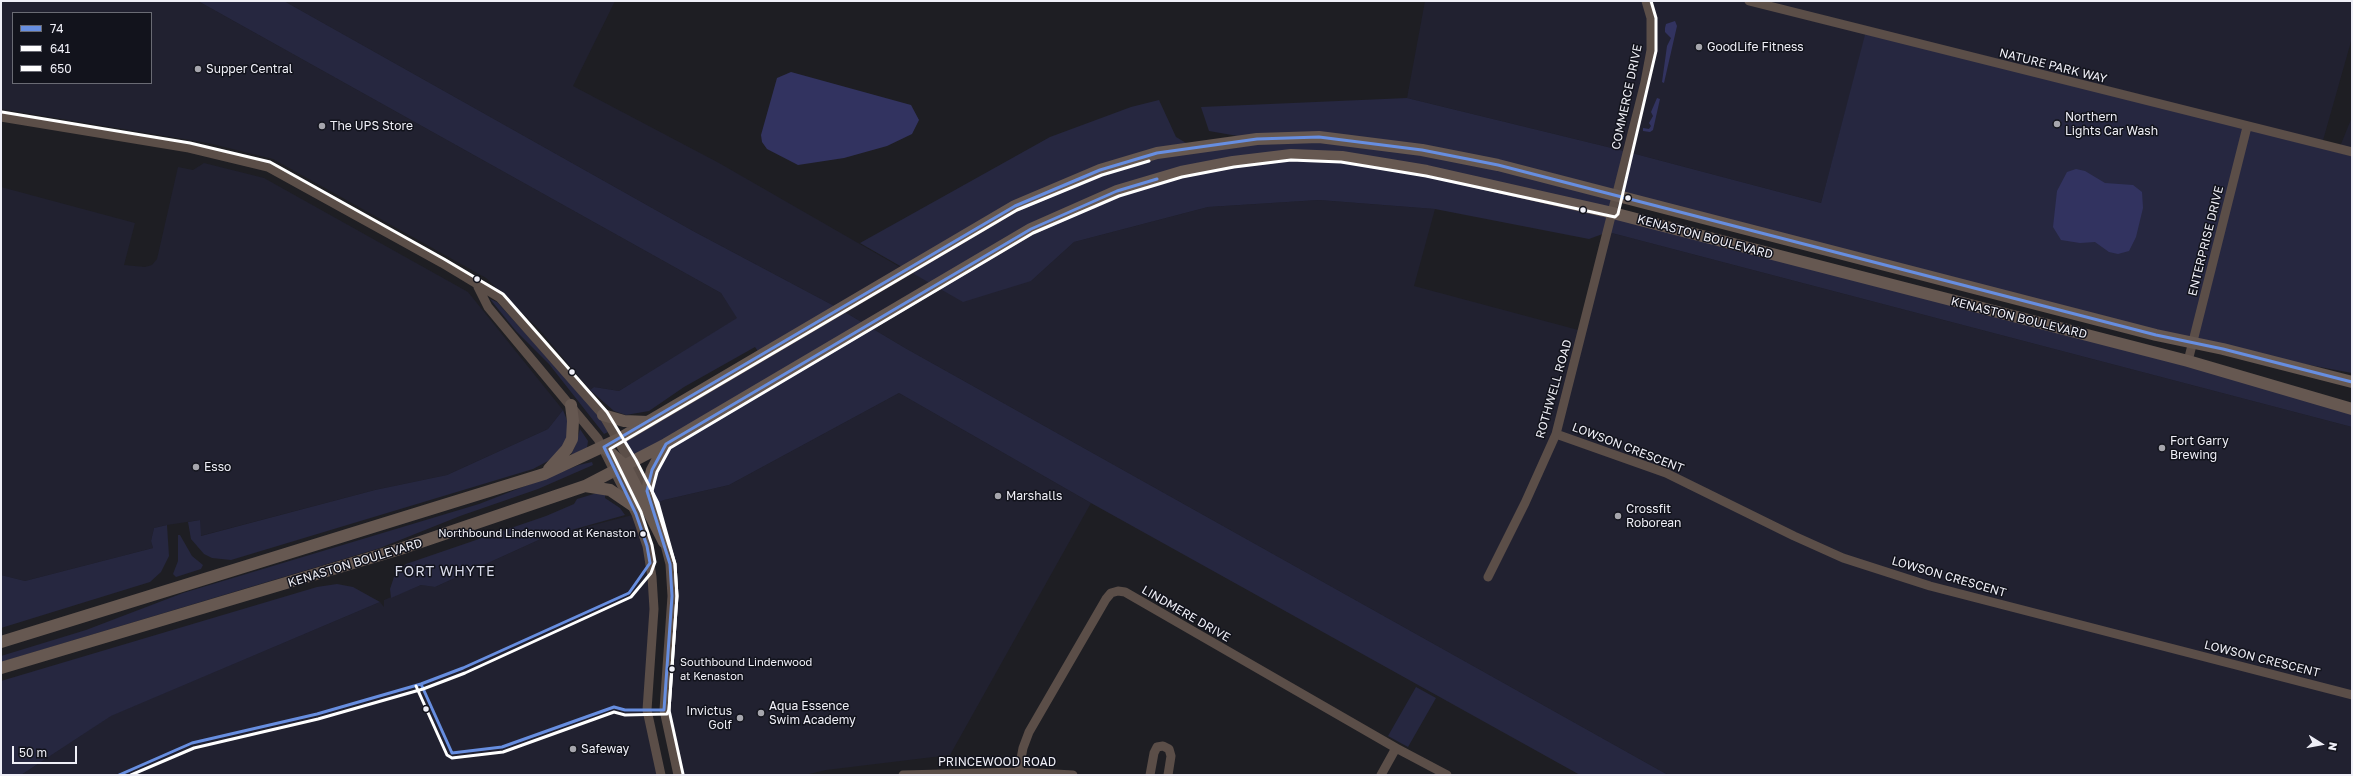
<!DOCTYPE html>
<html>
<head>
<meta charset="utf-8">
<style>
  body { margin:0 }
  #map { position:relative; width:2353px; height:776px; overflow:hidden; background:#1e1e23; font-family:"Golos Text",sans-serif }
  canvas { display:block }
  .frame { position:absolute; inset:0; border:2px solid #efeff7; pointer-events:none }
  .legend { position:absolute; left:12px; top:12px; width:140px; height:72px; box-sizing:border-box; background:#12131c; border:1px solid #6a6b74; margin:0; padding:5px 7px; list-style:none; font-size:12px; color:#efeff7 }
  .legend li { display:flex; align-items:center; gap:8px; height:20px }
  .legend b { width:20px; border:1px solid #6a6b74 }
  .north { position:absolute; left:2301px; top:724px; width:40px; height:40px; -webkit-text-stroke:3px #12131c; paint-order:stroke; rotate:101deg; font-size:11px; font-weight:700; line-height:16px; text-align:center; color:#efeff7 }
  .north::after { content:''; display:block; margin:auto; width:14px; height:18px; background:#efeff7; clip-path:polygon(50% 0,100% 100%,50% 72%,0 100%) }
  .scale { position:absolute; left:12px; top:746px; width:65px; height:18px; box-sizing:border-box; border:2px solid #efeff7; border-top:0; padding-left:5px; font-size:12px; line-height:14px; white-space:nowrap; color:#efeff7; -webkit-text-stroke:3px #12131c; paint-order:stroke }
</style>
</head>
<body>
<div id="map">
<canvas width="2353" height="776"></canvas>
<div class="frame"></div>
<ul class="legend">
<li><b style="height:5px;background:#678ee0"></b>74</li>
<li><b style="height:5px;background:#fff"></b>641</li>
<li><b style="height:5px;background:#fff"></b>650</li>
</ul>
<div class="north">N</div>
<div class="scale">50 m</div>
</div>
<script>
const ctx = document.querySelector('canvas').getContext('2d');
ctx.lineJoin = 'round';
function paint(path, color) {
  ctx.fillStyle = color;
  ctx.fill(path, 'evenodd');
}
function poly(rows) {
  const path = new Path2D();
  for (const r of rows) {
    path.moveTo(r[0], r[1]);
    for (let i = 2; i < r.length; i += 2) path.lineTo(r[i], r[i + 1]);
  }
  return path;
}
function trace(path, color, width, dash) {
  ctx.strokeStyle = color;
  ctx.lineWidth = width;
  ctx.lineCap = dash ? 'butt' : 'round';
  ctx.setLineDash(dash || []);
  ctx.stroke(path);
}
function write(font, color, halo, rows, align = 'center') {
  ctx.font = font + ' "Golos Text",sans-serif';
  ctx.lineWidth = 3;
  ctx.setLineDash([]);
  ctx.textBaseline = 'middle';
  ctx.strokeStyle = halo;
  ctx.fillStyle = color;
  for (const [text, x, y, turn = 0] of rows) {
    ctx.save();
    ctx.translate(x, y);
    ctx.rotate((+turn || 0) * Math.PI / 180);
    ctx.textAlign = isNaN(turn) ? turn : align;
    if (halo) ctx.strokeText(text, 0, 0);
    ctx.fillText(text, 0, 0);
    ctx.restore();
  }
}
const built = poly([
  [1,1,198,1,721,293,738,318,619,391,594,387,590,390,539,329,486,278,273,159,208,143,1,109],
  [13,13,151,13,151,83,13,83],
  [284,1,615,1,573,86,719,163,905,270,1031,281,1074,242,1208,207,1319,200,1435,209,1414,286,1582,331,1608,232,2352,427,2352,775,1668,775,905,348,838,308,693,231],
  [1425,1,2352,1,2352,38,2322,144,1867,31,1821,203,1628,152,1407,98],
  [2352,117,2352,156,2339,149],
  [204,163,264,178,468,292,563,410,548,429,447,475,375,490,200,536,200,520,167,525,154,528,151,541,153,548,25,581,1,575,1,187,135,223,124,265,145,267,152,265,157,259,178,167,193,170],
  [899,393,1091,503,950,755,826,770,805,775,678,775,664,710,672,596,653,505,664,500,729,485],
  [636,514,652,577,647,710,661,775,21,775,110,716,380,602,384,607,384,600,421,585,435,587,543,538]
]);
const green = poly([
  [198,1,284,1,693,231,838,308,905,348,1668,775,1580,775,1091,503,899,393,729,485,664,500,653,505,647,491,665,445,632,463,619,439,760,354,755,347,684,387,649,411,626,415,614,411,590,390,594,387,619,391,737,318,721,293],
  [1866,31,2352,156,2352,373,2192,343,1617,197,1613,213,2352,409,2352,427,1608,232,1589,239,1435,209,1319,200,1208,207,1074,242,1031,281,963,302,860,243,1050,137,1131,107,1159,100,1176,137,1193,147,1255,139,1209,131,1201,107,1407,98,1628,152,1821,203],
  [490,299,497,302,601,417,608,432,604,434,549,364,516,331],
  [563,410,568,423,569,440,550,460,533,469,231,560,212,558,204,554,191,539,188,522,200,520,201,536,375,490,447,475,548,429],
  [580,429,588,441,587,448,571,455,576,444],
  [592,462,593,465,538,489,460,516,380,548,1,662,1,656,86,630,183,593,479,504,579,465],
  [597,493,605,494,605,498,620,508,625,515,543,538,435,587,421,585,391,598,390,589,394,577,406,564,546,516,574,504,577,499],
  [167,525,169,556,161,572,150,582,1,628,1,575,25,581,153,548,151,541,154,528],
  [178,535,180,535,192,556,203,565,201,569,176,577,173,574,178,561],
  [337,584,353,587,380,602,111,716,21,775,1,775,1,681,317,587],
  [1416,687,1436,698,1408,747,1388,736]
]);
const water = poly([
  [1675,21,1677,26,1664,83,1662,82,1667,46,1671,38,1665,32,1665,28,1666,24],
  [791,72,911,105,919,120,912,134,887,146,844,158,798,165,767,149,762,142,761,135,777,78],
  [1657,98,1660,99,1653,130,1650,132,1643,131,1643,128,1649,129,1651,126,1649,123,1653,116,1651,112],
  [2076,169,2085,171,2105,183,2133,185,2142,192,2143,208,2136,237,2129,251,2118,254,2109,252,2095,242,2080,243,2061,240,2053,227,2057,191,2067,172]
]);
const minor = poly([
  [1749,1,2352,152],
  [1,117,189,148,268,167,442,263,500,298,603,415,647,491,657,519],
  [478,287,488,307,598,439,636,514,647,546,652,577,654,609,647,710,661,775],
  [2188,361,2247,127],
  [1556,434,1666,473,1794,536,1843,558,1930,586,2352,695],
  [663,537,670,564,672,596,664,710,678,775],
  [1488,577,1525,503,1556,434,1645,82,1651,50,1651,18,1646,1],
  [1396,748,1447,775],
  [903,775,1019,772,1073,775],
  [1018,775,1023,748,1029,732,1106,599,1111,593,1118,591,1125,592,1396,748,1381,775],
  [1150,775,1154,753,1157,747,1163,746,1169,749,1171,756,1168,775]
]);
const major = poly([
  [603,415,624,421,648,422],
  [604,447,626,467,664,542],
  [549,469,567,449,572,439,573,421,571,405],
  [585,486,610,490,632,505],
  [647,491,652,470,666,444],
  [1,642,544,474,619,439,1015,206,1100,170,1157,153,1257,139,1319,137,1422,150,1498,165,2156,335,2223,349,2352,382],
  [1,668,400,549,585,486,666,444,1031,229,1117,191,1181,172,1233,162,1291,155,1342,157,1427,171,1613,213,2188,361,2352,409]
]);
const bus1 = poly([
  [421,684,452,753,502,747,614,707,625,710,664,710,672,596,670,564,647,491,652,470,666,444,1031,229,1117,191,1157,179],
  [119,775,192,743,317,714,421,684,463,668,629,593,650,563,647,546,636,514,604,447,1015,206,1100,170,1157,153,1257,139,1319,137,1422,150,1498,165,2156,335,2223,349,2352,382]
]);
const bus2 = poly([
  [416,686,447,755,452,758,503,752,614,712,625,715,667,714,669,710,677,596,675,564,652,491,657,472,670,448,1033,233,1119,196,1182,177,1234,167,1291,160,1341,162,1426,176,1615,217,1618,214,1656,51,1656,18,1651,1],
  [131,775,194,748,318,719,423,689,465,673,631,597,651,573,655,562,652,545,641,512,610,449,1017,210,1102,175,1149,161]
]);
const bus3 = poly([
  [2,112,190,143,270,162,444,259,503,294,607,412,636,460,658,503,675,564,677,596,669,710,683,774]
]);
const markers = [
  [1699,47,4,"#a6a6ad"],
  [198,69,4,"#a6a6ad"],
  [2057,124,4,"#a6a6ad"],
  [322,126,4,"#a6a6ad"],
  [1628,198,3.5,"#efeff7"],
  [1583,210,3.5,"#efeff7"],
  [477,279,3.5,"#efeff7"],
  [572,372,3.5,"#efeff7"],
  [2162,448,4,"#a6a6ad"],
  [196,467,4,"#a6a6ad"],
  [998,496,4,"#a6a6ad"],
  [1618,516,4,"#a6a6ad"],
  [643,534,3.5,"#efeff7"],
  [672,669,3.5,"#efeff7"],
  [426,709,3.5,"#efeff7"],
  [761,713,4,"#a6a6ad"],
  [740,718,4,"#a6a6ad"],
  [573,749,4,"#a6a6ad"]
];
const busNames = [
  ["Northbound Lindenwood at Kenaston",636,534],
  ["Southbound Lindenwood",680,663,"left"],
  ["at Kenaston",680,677,"left"]
];
const poiNames = [
  ["GoodLife Fitness",1707,47],
  ["Supper Central",206,69],
  ["Northern",2065,117],
  ["Lights Car Wash",2065,131],
  ["The UPS Store",330,126],
  ["Fort Garry",2170,441],
  ["Brewing",2170,455],
  ["Esso",204,467],
  ["Marshalls",1006,496],
  ["Crossfit",1626,509],
  ["Roborean",1626,523],
  ["Aqua Essence",769,706],
  ["Swim Academy",769,720],
  ["Invictus",732,711,"right"],
  ["Golf",732,725,"right"],
  ["Safeway",581,749]
];
const streetNames = [
  ["NATURE PARK WAY",2053,66,14],
  ["COMMERCE DRIVE",1627,97,-78],
  ["KENASTON BOULEVARD",1705,237,15],
  ["ENTERPRISE DRIVE",2206,241,-76],
  ["KENASTON BOULEVARD",2019,318,14],
  ["ROTHWELL ROAD",1554,389,-74],
  ["LOWSON CRESCENT",1628,448,21],
  ["KENASTON BOULEVARD",355,563,-17],
  ["LOWSON CRESCENT",1949,577,16],
  ["LINDMERE DRIVE",1186,614,30],
  ["LOWSON CRESCENT",2262,659,14],
  ["PRINCEWOOD ROAD",997,762]
];
const quarterNames = [
  ["FORT WHYTE",445,572]
];
paint(built, '#212130');
paint(green, '#262740');
paint(water, '#323360');
trace(minor, '#5b4e48', 9);
trace(major, '#665851', 12);
trace(bus1, '#678ee0', 3);
trace(bus2, '#fff', 3);
trace(bus3, '#fff', 3);
for (const [x, y, r, color] of markers) {
  const dot = new Path2D();
  dot.arc(x, y, r, 0, 2 * Math.PI);
  ctx.fillStyle = color;
  ctx.fill(dot);
  trace(dot, '#12131c', 1.5);
}
write('11px', '#efeff7', '#12131c', busNames, 'right');
write('12px', '#efeff7', '#12131c', poiNames, 'left');
write('12px', '#efeff7', '#12131c', streetNames);
ctx.letterSpacing = '1px';
write('14px', '#d8dae9', '#12131c', quarterNames);
ctx.letterSpacing = '0px';
</script>
</body>
</html>
